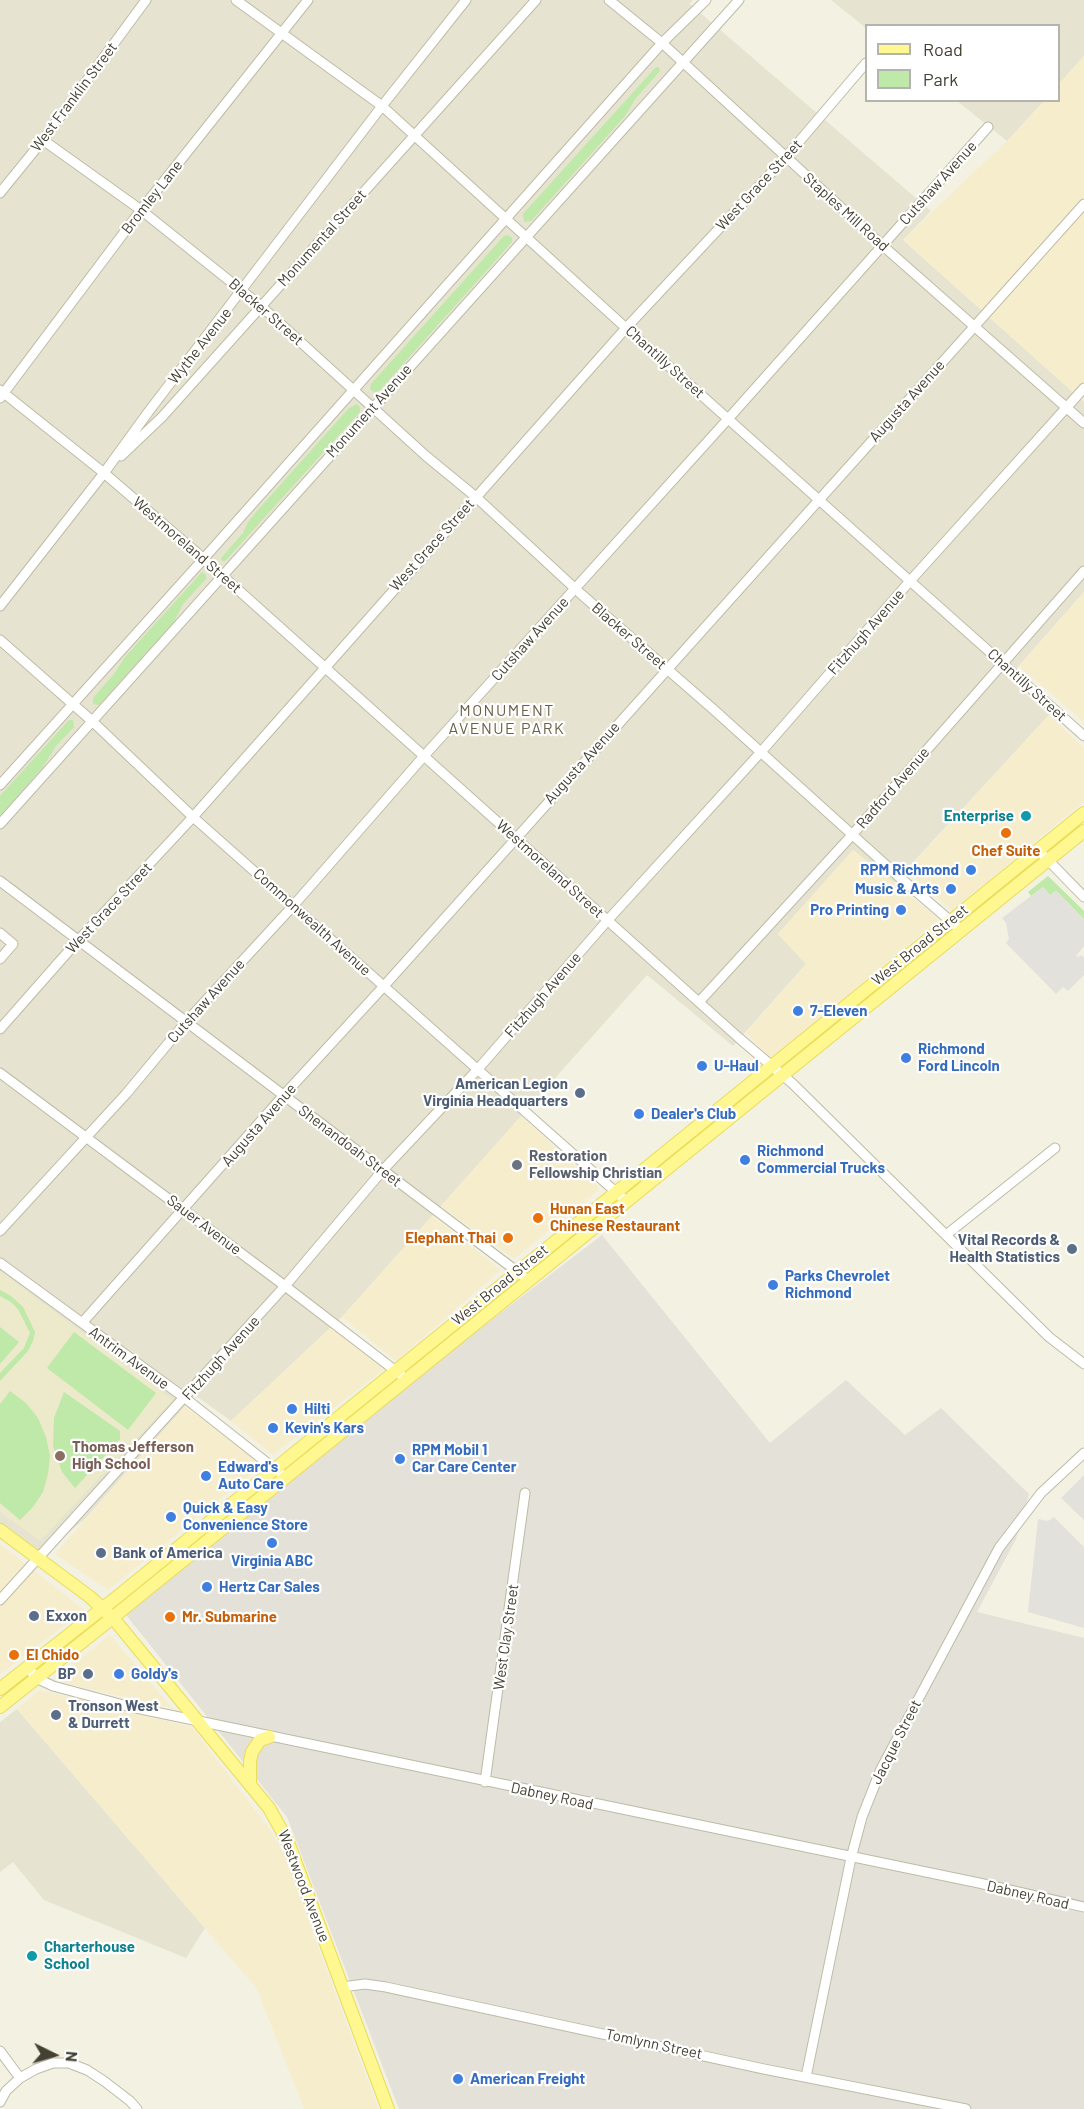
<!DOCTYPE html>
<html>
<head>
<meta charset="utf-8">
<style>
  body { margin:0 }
  #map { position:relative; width:1084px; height:2109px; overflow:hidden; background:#f2f1e2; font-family:Barlow,sans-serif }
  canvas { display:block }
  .legend { position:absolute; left:865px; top:24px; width:195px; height:78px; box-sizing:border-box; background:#fff; border:2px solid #b4b3ad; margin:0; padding:8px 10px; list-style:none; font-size:18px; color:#444133 }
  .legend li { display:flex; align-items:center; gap:12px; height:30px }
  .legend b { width:30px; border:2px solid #b4b3ad }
  .north { position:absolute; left:24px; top:2025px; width:60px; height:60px; -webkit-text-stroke:4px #fff; paint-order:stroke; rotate:95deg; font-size:16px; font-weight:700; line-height:24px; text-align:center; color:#444133 }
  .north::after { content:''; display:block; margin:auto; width:21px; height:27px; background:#444133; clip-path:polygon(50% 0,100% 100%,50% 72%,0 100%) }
</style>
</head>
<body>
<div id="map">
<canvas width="1084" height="2109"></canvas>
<ul class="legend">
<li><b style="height:8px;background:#fff78f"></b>Road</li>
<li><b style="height:16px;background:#bee9a8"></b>Park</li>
</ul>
<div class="north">N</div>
</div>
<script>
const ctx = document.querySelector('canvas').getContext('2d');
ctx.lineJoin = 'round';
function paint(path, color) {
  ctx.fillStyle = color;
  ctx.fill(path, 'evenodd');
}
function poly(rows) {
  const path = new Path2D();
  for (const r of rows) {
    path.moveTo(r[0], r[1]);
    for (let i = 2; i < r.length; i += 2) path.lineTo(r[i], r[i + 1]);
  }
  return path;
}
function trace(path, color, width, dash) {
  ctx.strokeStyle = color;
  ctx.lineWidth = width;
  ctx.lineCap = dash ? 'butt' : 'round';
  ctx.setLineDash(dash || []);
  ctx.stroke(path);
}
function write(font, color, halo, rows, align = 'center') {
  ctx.font = font + ' Barlow,sans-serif';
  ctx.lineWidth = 4.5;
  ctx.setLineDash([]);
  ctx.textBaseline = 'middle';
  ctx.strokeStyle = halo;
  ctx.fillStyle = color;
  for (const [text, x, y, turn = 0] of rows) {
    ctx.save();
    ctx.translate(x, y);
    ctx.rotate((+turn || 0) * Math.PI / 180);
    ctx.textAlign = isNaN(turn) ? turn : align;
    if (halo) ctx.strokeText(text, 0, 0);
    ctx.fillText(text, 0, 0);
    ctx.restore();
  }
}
const residential = poly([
  [0,0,693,0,690,4,931,211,903,240,1084,402,1084,592,1008,678,1049,715,894,883,853,850,778,934,806,964,733,1046,647,975,342,1317,231,1421,195,1395,85,1519,38,1558,0,1539],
  [831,0,1084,0,1084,56,1059,84,1058,26,866,26,866,28],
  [957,101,1044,101,1007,141],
  [17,1709,205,1928,186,1958,44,1900,13,1862,0,1872,0,1722]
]);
const commercial = poly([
  [1084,56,1084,402,903,240,1012,136,1044,101,1058,100,1059,84],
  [1084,592,1084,722,1019,666],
  [1049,715,1084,748,1084,801,952,911,907,870],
  [853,850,939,919,771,1059,746,1033,806,964,778,934],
  [521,1116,600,1189,514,1259,441,1206],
  [432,1216,501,1270,396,1361,342,1317],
  [330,1328,384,1369,273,1455,231,1421],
  [185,1406,262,1465,108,1590,55,1554],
  [0,1544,84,1610,0,1674],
  [110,1635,172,1708,60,1682,57,1677],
  [40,1690,192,1727,270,1830,283,1852,378,2109,304,2109,257,1989,17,1709]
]);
const industrial = poly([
  [602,1235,770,1443,846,1380,905,1435,941,1408,1029,1494,1016,1539,977,1612,1084,1638,1084,2109,399,2109,287,1817,119,1606]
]);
const education = poly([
  [0,1271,173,1400,40,1541,0,1512]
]);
const green = poly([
  [656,67,659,67,660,71,636,98,625,116,531,221,524,222,523,214],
  [508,235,512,238,512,242,379,391,375,392,372,391,370,388,371,384,504,236],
  [357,404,360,408,360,412,225,561,222,561,221,558,243,533,248,522,257,511,349,408],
  [202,572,206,575,206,579,183,604,174,622,99,705,93,704,93,698,114,674,125,657],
  [69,720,73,720,74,727,56,746,43,767,0,816,0,796],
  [1048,876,1084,911,1084,919,1056,891,1050,895,1043,887,1031,896,1028,892],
  [0,1290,11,1296,23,1307,35,1332,33,1341,28,1351,0,1381,0,1373,24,1348,30,1333,18,1309,11,1302,0,1296],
  [0,1327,19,1342,0,1364],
  [74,1332,156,1393,128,1430,47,1368],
  [10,1391,26,1403,38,1418,46,1437,50,1456,48,1474,43,1492,33,1507,20,1520,0,1503,0,1404],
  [64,1392,120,1431,120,1439,75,1488,62,1472,53,1446,54,1418]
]);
const parking = poly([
  [1043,887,1050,895,1056,890,1084,919,1084,946,1076,956,1078,957,1081,955,1084,957,1084,975,1068,991,1063,987,1056,994,1006,943,1009,939,1006,923,1002,918],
  [1084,1475,1084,1520,1061,1498],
  [1054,1517,1084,1547,1084,1628,1028,1612,1038,1519,1048,1521]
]);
const minor = poly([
  [236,0,382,106,626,328,1084,736],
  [609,0,662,43,882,245,1084,423],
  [43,140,141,210,261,306,426,456,476,497,581,594,713,709,897,875,961,930],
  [0,193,43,140,146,0],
  [0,390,104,473,197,553,739,1038,793,1084,1049,1337,1084,1364],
  [0,398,141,210,308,0],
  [121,456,162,417,536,0],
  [0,606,104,473,149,411,382,106,466,0],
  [0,640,92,721,193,817,626,1201],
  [0,785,198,565,662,43,706,0],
  [0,824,739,0],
  [1044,856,1084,897],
  [0,881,523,1276],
  [0,933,13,944,0,959],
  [699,1002,852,835,1084,571],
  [0,1029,74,945,193,817,626,328,786,157,866,63],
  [0,1073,285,1286,401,1375],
  [0,1231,126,1094,186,1022,293,906,424,756,728,419,988,127],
  [946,1235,1055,1148],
  [0,1263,185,1398,285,1477],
  [82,1323,284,1095,384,986,1084,204],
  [0,1600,285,1286,383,1170,478,1069,607,921,761,752,910,581,1084,388],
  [28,1667,36,1678,53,1686,131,1707,979,1883,1084,1907],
  [485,1782,525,1493],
  [342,1987,365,1984,386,1987,764,2069,966,2109],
  [0,2051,20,2078],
  [806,2077,851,1858,862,1817,881,1769,999,1548,1041,1493,1084,1453],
  [0,2102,6,2091,20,2078,36,2069,53,2063,69,2063,87,2070,104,2081,130,2101,137,2109]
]);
const major = poly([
  [0,1530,90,1597,113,1618,269,1808,288,1842,388,2109],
  [0,1689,117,1597,1084,813],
  [0,1707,96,1631,1084,831],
  [250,1783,250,1761,252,1752,260,1740,269,1737]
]);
const markers = [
  [1026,816,6,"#0f9aa8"],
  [1006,833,6,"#e8710a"],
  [971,870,6,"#3f7fe0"],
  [951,889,6,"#3f7fe0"],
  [901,910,6,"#3f7fe0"],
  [798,1011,6,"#3f7fe0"],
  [906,1058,6,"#3f7fe0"],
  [702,1066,6,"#3f7fe0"],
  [580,1093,6,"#5c6f8a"],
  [639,1114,6,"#3f7fe0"],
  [745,1160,6,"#3f7fe0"],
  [517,1165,6,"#6b7280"],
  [538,1218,6,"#e8710a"],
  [508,1238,6,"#e8710a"],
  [1072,1249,6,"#5c6f8a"],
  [773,1285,6,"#3f7fe0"],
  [292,1409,6,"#3f7fe0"],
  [273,1428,6,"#3f7fe0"],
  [60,1456,6,"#8d6e63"],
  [400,1459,6,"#3f7fe0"],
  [206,1476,6,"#3f7fe0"],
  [171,1517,6,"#3f7fe0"],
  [272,1543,6,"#3f7fe0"],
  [101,1553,6,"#5c6f8a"],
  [207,1587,6,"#3f7fe0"],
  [34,1616,6,"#5c6f8a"],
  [170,1617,6,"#e8710a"],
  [14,1655,6,"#e8710a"],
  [88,1674,6,"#5c6f8a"],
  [119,1674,6,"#3f7fe0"],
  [56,1715,6,"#5c6f8a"],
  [32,1956,6,"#0f9aa8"],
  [458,2079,6,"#3f7fe0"]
];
const streetNames = [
  ["West Franklin Street",74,97,-53],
  ["Cutshaw Avenue",938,183,-48],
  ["West Grace Street",759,185,-47],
  ["Bromley Lane",152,197,-52],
  ["Staples Mill Road",846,212,42],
  ["Monumental Street",322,238,-48],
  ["Blacker Street",266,312,41],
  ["Wythe Avenue",200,346,-52],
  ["Chantilly Street",665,362,42],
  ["Augusta Avenue",907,401,-48],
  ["Monument Avenue",369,411,-48],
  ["Westmoreland Street",187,545,41],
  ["West Grace Street",432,545,-48],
  ["Fitzhugh Avenue",866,632,-49],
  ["Blacker Street",629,636,41],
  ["Cutshaw Avenue",530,639,-48],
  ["Chantilly Street",1027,685,42],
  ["Augusta Avenue",582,763,-48],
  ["Radford Avenue",893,788,-49],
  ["Westmoreland Street",550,869,42],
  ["West Grace Street",109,908,-47],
  ["Commonwealth Avenue",312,922,42],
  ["West Broad Street",920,945,-39],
  ["Fitzhugh Avenue",543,995,-49],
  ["Cutshaw Avenue",206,1001,-48],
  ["Augusta Avenue",259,1125,-49],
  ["Shenandoah Street",350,1146,37],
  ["Sauer Avenue",204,1225,37],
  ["West Broad Street",500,1285,-39],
  ["Antrim Avenue",129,1358,36],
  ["Fitzhugh Avenue",221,1358,-48],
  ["West Clay Street",506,1637,-82],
  ["Jacque Street",896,1742,-63],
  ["Dabney Road",552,1796,12],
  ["Westwood Avenue",304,1886,69],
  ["Dabney Road",1028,1895,13],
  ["Tomlynn Street",654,2044,12]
];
const cultureNames = [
  ["Enterprise",1014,816],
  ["Charterhouse",44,1947,"left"],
  ["School",44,1964,"left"]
];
const foodNames = [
  ["Chef Suite",1006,851,"center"],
  ["Hunan East",550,1209],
  ["Chinese Restaurant",550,1226],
  ["Elephant Thai",496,1238,"right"],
  ["Mr. Submarine",182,1617],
  ["El Chido",26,1655]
];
const shopNames = [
  ["RPM Richmond",959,870,"right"],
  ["Music & Arts",939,889,"right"],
  ["Pro Printing",889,910,"right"],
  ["7-Eleven",810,1011],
  ["Richmond",918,1049],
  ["Ford Lincoln",918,1066],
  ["U-Haul",714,1066],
  ["Dealer's Club",651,1114],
  ["Richmond",757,1151],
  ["Commercial Trucks",757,1168],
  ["Parks Chevrolet",785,1276],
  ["Richmond",785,1293],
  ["Hilti",304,1409],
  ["Kevin's Kars",285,1428],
  ["RPM Mobil 1",412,1450],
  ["Car Care Center",412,1467],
  ["Edward's",218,1467],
  ["Auto Care",218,1484],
  ["Quick & Easy",183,1508],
  ["Convenience Store",183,1525],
  ["Virginia ABC",272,1561,"center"],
  ["Hertz Car Sales",219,1587],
  ["Goldy's",131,1674],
  ["American Freight",470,2079]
];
const serviceNames = [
  ["American Legion",568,1084],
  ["Virginia Headquarters",568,1101],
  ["Vital Records &",1060,1240],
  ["Health Statistics",1060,1257],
  ["Bank of America",113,1553,"left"],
  ["Exxon",46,1616,"left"],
  ["BP",76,1674],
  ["Tronson West",68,1706,"left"],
  ["& Durrett",68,1723,"left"]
];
const worshipNames = [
  ["Restoration",529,1156],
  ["Fellowship Christian",529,1173]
];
const educationNames = [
  ["Thomas Jefferson",72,1447],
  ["High School",72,1464]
];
const neighbourhoodNames = [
  ["MONUMENT",507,711],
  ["AVENUE PARK",507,729]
];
paint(residential, '#e6e4d0');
paint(commercial, '#f6edcc');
paint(industrial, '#e4e1d8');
paint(education, '#eceacb');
paint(green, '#bee9a8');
paint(parking, '#e2e1db');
trace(minor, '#bebba5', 11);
trace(major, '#e9dd5a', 14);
trace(minor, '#fff', 9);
trace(major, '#fff78f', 12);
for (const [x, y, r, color] of markers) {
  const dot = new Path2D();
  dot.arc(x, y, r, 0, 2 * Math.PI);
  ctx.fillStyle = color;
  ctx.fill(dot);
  trace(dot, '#fff', 2);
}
write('15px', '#444133', '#fff', streetNames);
write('bold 15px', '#0d838f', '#fff', cultureNames, 'right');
write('bold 15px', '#c56008', '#fff', foodNames, 'left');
write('bold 15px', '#366cbe', '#fff', shopNames, 'left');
write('bold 15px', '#4e5e75', '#fff', serviceNames, 'right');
write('bold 15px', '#5b616d', '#fff', worshipNames, 'left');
write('bold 15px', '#785e54', '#fff', educationNames, 'left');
ctx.letterSpacing = '1.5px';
write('16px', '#676249', '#fff', neighbourhoodNames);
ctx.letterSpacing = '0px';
</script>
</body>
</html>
